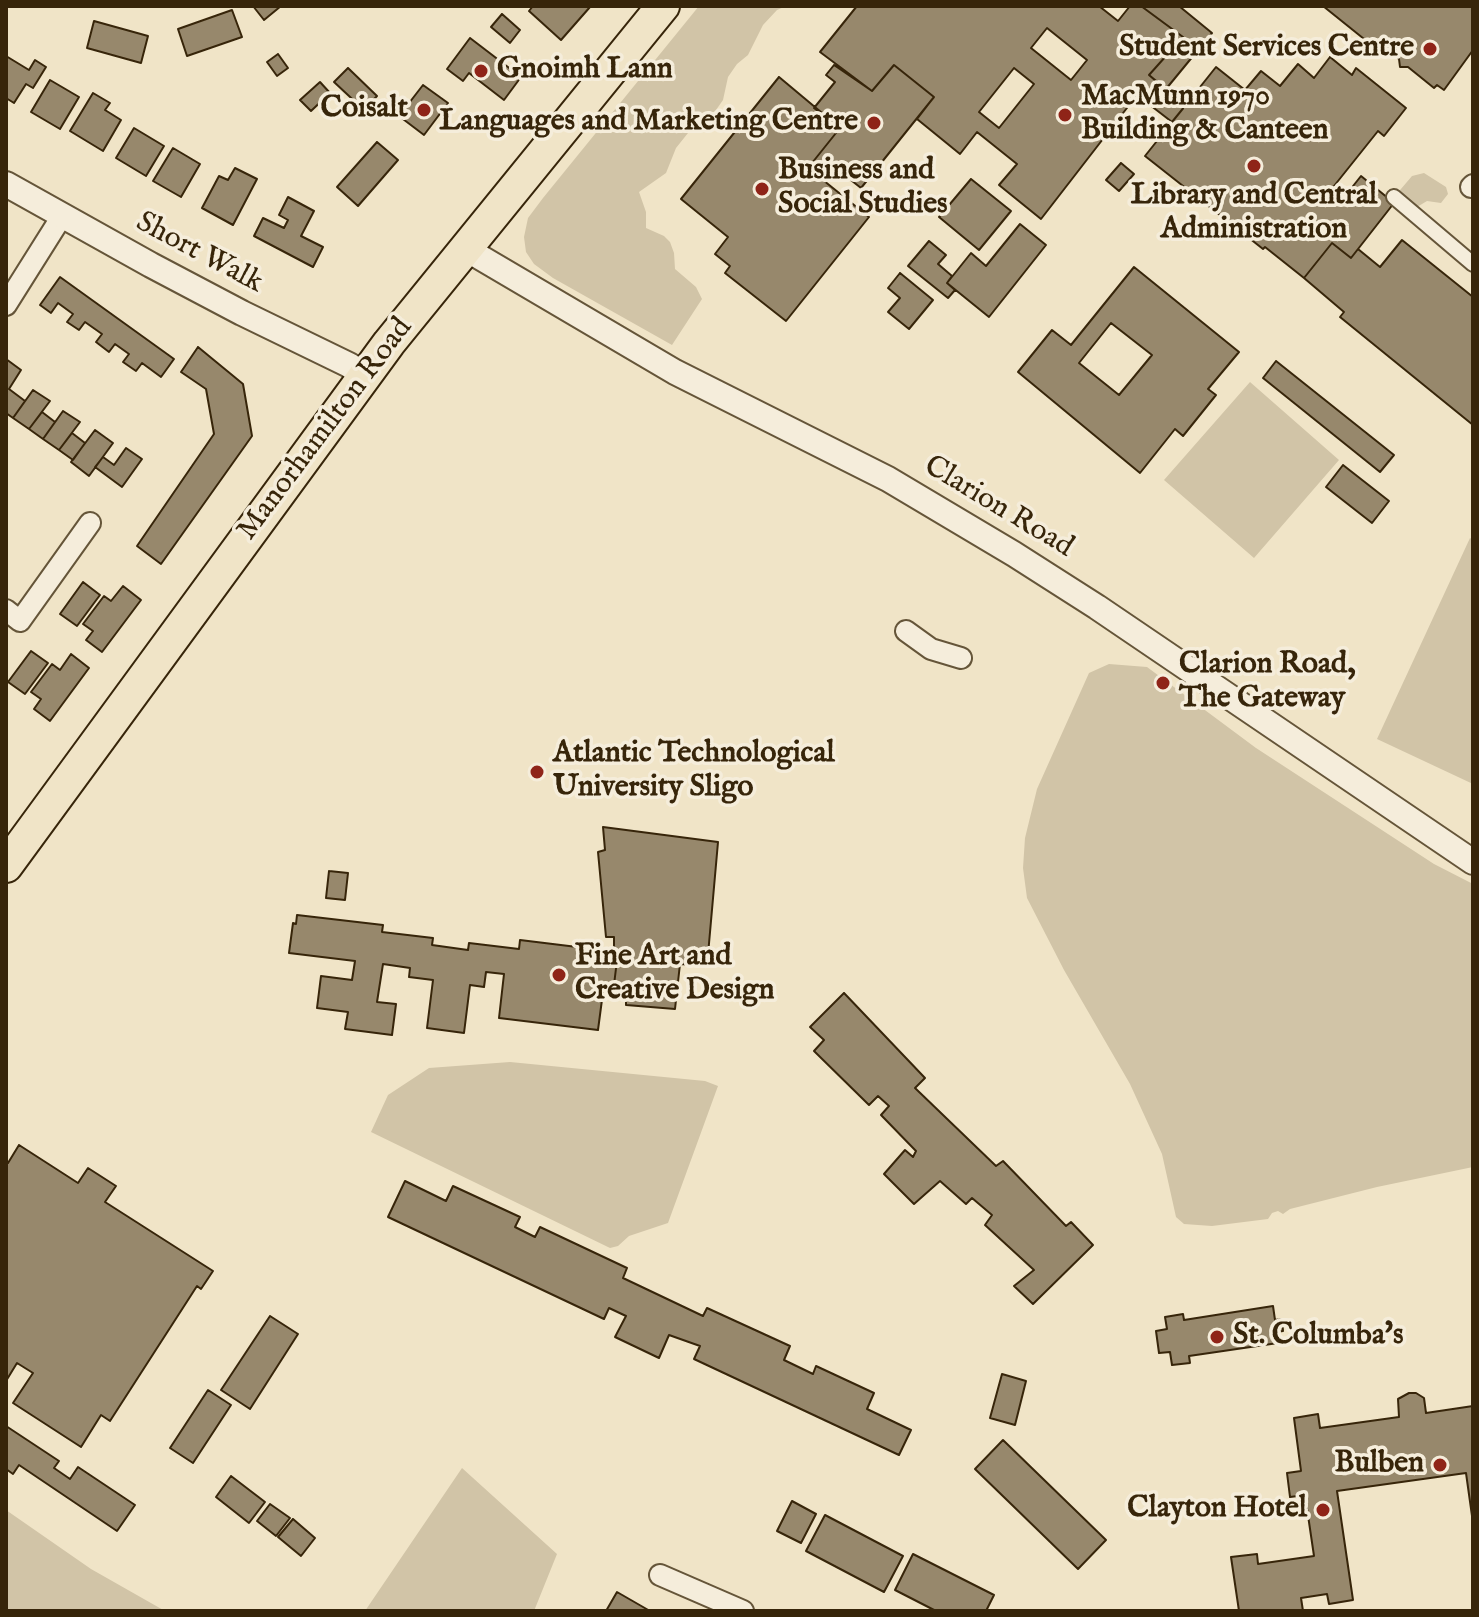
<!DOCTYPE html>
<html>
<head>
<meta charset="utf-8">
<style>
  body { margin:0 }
  #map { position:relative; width:1479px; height:1617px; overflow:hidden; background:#f0e4c7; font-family:"IM FELL English",serif }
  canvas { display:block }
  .frame { position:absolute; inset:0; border:8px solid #37250a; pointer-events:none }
</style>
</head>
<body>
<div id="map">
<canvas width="1479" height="1617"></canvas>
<div class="frame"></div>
</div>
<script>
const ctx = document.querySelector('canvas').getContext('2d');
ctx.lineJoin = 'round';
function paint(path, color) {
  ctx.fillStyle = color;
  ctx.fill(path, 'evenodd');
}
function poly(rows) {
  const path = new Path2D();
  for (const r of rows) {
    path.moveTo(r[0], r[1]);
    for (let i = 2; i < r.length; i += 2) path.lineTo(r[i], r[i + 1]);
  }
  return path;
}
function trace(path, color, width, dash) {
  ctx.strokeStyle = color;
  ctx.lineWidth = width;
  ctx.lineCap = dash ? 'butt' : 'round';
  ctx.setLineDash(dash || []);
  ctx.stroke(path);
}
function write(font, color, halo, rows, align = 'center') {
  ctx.font = font + ' "IM FELL English",serif';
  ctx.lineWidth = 7;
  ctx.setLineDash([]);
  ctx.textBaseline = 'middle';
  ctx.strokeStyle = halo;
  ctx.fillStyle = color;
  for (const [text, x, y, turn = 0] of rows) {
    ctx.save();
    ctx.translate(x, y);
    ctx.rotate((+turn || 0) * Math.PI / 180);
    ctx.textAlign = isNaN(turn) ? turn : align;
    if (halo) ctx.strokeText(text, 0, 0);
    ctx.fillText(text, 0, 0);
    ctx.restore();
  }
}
const green = poly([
  [699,6,786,6,777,10,763,25,748,55,737,64,728,77,723,100,716,110,688,133,676,148,666,173,639,192,646,212,646,228,664,236,670,242,674,253,675,269,696,287,702,299,672,345,553,278,534,264,526,252,524,237,528,218,543,198],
  [1424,173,1446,187,1448,194,1441,203,1427,201,1412,210,1395,196,1412,176],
  [1250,382,1339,460,1254,558,1164,480],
  [1470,538,1473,540,1473,784,1377,739],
  [1109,664,1147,667,1256,748,1434,864,1473,884,1473,1167,1377,1187,1290,1209,1283,1214,1278,1211,1272,1213,1268,1219,1212,1226,1184,1224,1176,1217,1162,1154,1130,1084,1064,970,1027,898,1023,868,1025,838,1037,789,1089,673],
  [510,1062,705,1081,718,1086,668,1223,629,1236,618,1246,610,1248,371,1132,388,1095,429,1068],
  [462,1468,557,1554,534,1611,365,1611],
  [6,1510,91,1569,165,1611,6,1611]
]);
const building = poly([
  [253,6,281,6,264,20,253,6],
  [533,6,589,6,590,7,561,40,529,11,533,6],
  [857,6,1099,6,1118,21,1130,6,1141,6,1183,37,1149,75,1185,106,1172,122,1137,95,1041,219,999,185,1017,164,977,132,960,154,917,119,934,97,894,65,872,91,820,52,857,6],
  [1047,28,1087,60,1071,80,1031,48,1047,28],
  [1014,68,1034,84,999,128,979,112,1014,68],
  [1141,6,1179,6,1212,33,1166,89,1149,75,1183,37,1141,6],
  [1323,6,1473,6,1473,50,1444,90,1437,85,1434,88,1408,67,1400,67,1399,59,1382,46,1379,51,1323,6],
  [232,10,242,37,187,56,178,29,232,10],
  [502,14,520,30,510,43,491,27,502,14],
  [94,21,148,36,141,63,87,48,94,21],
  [470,38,521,77,504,100,469,73,463,81,447,69,470,38],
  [278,54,288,68,277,76,267,62,278,54],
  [6,56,29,70,35,60,46,67,33,88,26,84,14,103,6,98,6,56],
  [1330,57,1352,75,1356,68,1406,108,1384,136,1378,131,1330,191,1342,200,1361,176,1394,203,1351,258,1332,243,1304,278,1265,247,1263,249,1145,156,1216,67,1245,90,1261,71,1280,86,1298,64,1314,78,1330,57],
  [834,65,872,91,894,65,934,97,861,188,833,166,822,179,808,168,840,128,814,108,835,82,826,75,834,65],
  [348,68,377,96,364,110,334,82,348,68],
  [779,77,840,128,808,168,869,217,786,321,725,273,730,266,715,254,728,237,681,199,779,77],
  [50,80,79,97,60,129,31,112,50,80],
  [320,82,330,93,311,111,300,100,320,82],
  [423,85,448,103,424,135,399,116,423,85],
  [93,93,110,103,105,110,121,120,103,151,70,131,93,93],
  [134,128,164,146,146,176,116,158,134,128],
  [377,142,398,160,358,206,337,187,377,142],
  [173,148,200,164,181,197,153,181,173,148],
  [1121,163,1134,174,1119,191,1106,180,1121,163],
  [235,168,257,179,233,225,202,208,219,176,228,180,235,168],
  [971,179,1011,211,979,250,939,217,971,179],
  [288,197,314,211,301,236,323,247,313,267,254,236,263,218,284,228,288,220,279,215,288,197],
  [1020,224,1046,245,989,317,947,283,971,253,986,266,1020,224],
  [1402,240,1473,297,1473,425,1340,317,1344,312,1304,278,1332,243,1351,258,1358,249,1380,267,1402,240],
  [929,241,946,255,938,264,952,276,947,283,955,290,948,298,908,266,929,241],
  [1134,267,1239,352,1208,389,1216,395,1183,436,1175,429,1140,473,1018,372,1052,330,1071,345,1134,267],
  [1111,323,1152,355,1119,395,1079,363,1111,323],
  [900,273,933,300,909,329,888,312,900,298,888,288,900,273],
  [60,277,174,359,161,377,142,363,136,371,123,362,129,354,115,344,109,352,96,342,102,334,85,322,79,330,67,322,73,314,58,303,51,313,40,305,60,277],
  [198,347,243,384,252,436,161,564,137,546,214,434,206,389,181,372,198,347],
  [6,359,21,370,9,389,25,401,13,418,6,413,6,359],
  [1276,361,1394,455,1380,472,1263,378,1276,361],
  [33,390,50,401,29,429,13,418,33,390],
  [63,411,80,422,59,450,43,439,63,411],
  [42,412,55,422,43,439,29,429,42,412],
  [95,430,113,443,89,476,71,462,95,430],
  [72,433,85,443,73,460,59,450,72,433],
  [126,448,142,459,122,487,95,467,103,457,114,465,126,448],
  [1343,465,1389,501,1372,523,1326,487,1343,465],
  [83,582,100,595,77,626,60,614,83,582],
  [123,586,141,600,102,652,86,640,93,631,83,624,104,596,111,601,123,586],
  [31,651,48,663,25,694,8,682,31,651],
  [71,654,89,668,50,721,34,709,41,699,31,692,52,664,60,670,71,654],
  [603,827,718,842,707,966,680,964,675,1009,626,1005,626,995,613,993,618,952,614,951,614,937,606,937,598,852,605,850,603,827],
  [329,871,348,873,345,900,326,898,329,871],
  [297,915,383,925,382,932,433,938,432,945,468,950,469,943,519,949,520,940,618,952,613,993,603,992,598,1030,499,1018,504,974,486,972,484,987,470,985,464,1033,427,1028,433,980,409,977,410,968,383,964,377,1002,396,1004,392,1035,345,1029,348,1012,317,1008,321,976,352,980,355,961,289,953,293,923,296,924,297,915],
  [844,993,925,1078,915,1088,996,1166,1003,1161,1066,1226,1071,1222,1093,1245,1033,1304,1014,1286,1034,1270,985,1225,992,1215,972,1198,966,1204,940,1181,914,1204,884,1174,905,1150,913,1157,916,1151,881,1115,889,1106,878,1096,869,1105,814,1051,824,1040,810,1027,844,993],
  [19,1145,78,1183,88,1168,116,1186,105,1202,213,1271,201,1289,197,1286,110,1421,101,1415,81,1447,13,1403,33,1373,17,1363,6,1381,6,1162,8,1163,19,1145],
  [405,1181,446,1201,453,1186,520,1217,515,1227,535,1237,540,1227,627,1268,623,1278,703,1316,707,1308,790,1346,784,1360,813,1374,816,1366,874,1393,867,1409,911,1430,899,1455,694,1359,700,1346,669,1335,659,1358,615,1337,626,1316,609,1308,604,1319,388,1217,405,1181],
  [1273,1306,1275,1320,1282,1319,1283,1331,1276,1332,1278,1343,1189,1356,1190,1363,1172,1365,1170,1352,1159,1353,1156,1331,1167,1329,1165,1317,1183,1314,1184,1320,1273,1306],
  [270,1316,298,1334,250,1409,221,1390,270,1316],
  [1002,1374,1026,1381,1015,1425,990,1418,1002,1374],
  [208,1390,231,1405,193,1463,170,1448,208,1390],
  [1409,1393,1416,1393,1424,1398,1426,1413,1473,1406,1473,1523,1466,1473,1337,1491,1353,1600,1329,1604,1327,1594,1301,1598,1303,1611,1239,1611,1231,1557,1257,1554,1258,1564,1314,1556,1305,1495,1290,1497,1287,1473,1301,1471,1294,1418,1318,1414,1320,1428,1399,1417,1398,1399,1409,1393],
  [6,1426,59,1461,54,1468,70,1479,78,1467,135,1505,117,1531,19,1465,13,1474,6,1469,6,1426],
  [1003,1440,1106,1540,1078,1569,975,1469,1003,1440],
  [231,1476,265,1502,249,1523,216,1497,231,1476],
  [792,1501,816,1514,801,1543,777,1531,792,1501],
  [270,1504,290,1518,276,1536,257,1521,270,1504],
  [825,1515,903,1556,884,1592,806,1551,825,1515],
  [293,1519,315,1538,301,1556,278,1537,293,1519],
  [913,1554,994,1595,986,1611,936,1611,895,1590,913,1554],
  [617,1592,650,1611,606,1611,617,1592]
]);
const pedestrian = poly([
  [1394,197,1473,264]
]);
const minor = poly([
  [1471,187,1473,185],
  [6,305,62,216],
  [6,610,20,621,90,523],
  [906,631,931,649,961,658],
  [660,1575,743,1611]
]);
const tertiary = poly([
  [6,184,151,265,242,313,349,365,365,376],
  [466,249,675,372,888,479,1014,554,1097,607,1473,862]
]);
const trunk = poly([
  [6,866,389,343,663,6]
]);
const markers = [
  [1430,49,8,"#8f2418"],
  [481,71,8,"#8f2418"],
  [424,110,8,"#8f2418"],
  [1065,115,8,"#8f2418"],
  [874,123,8,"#8f2418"],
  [1254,166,8,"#8f2418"],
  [762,189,8,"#8f2418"],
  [1163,683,8,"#8f2418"],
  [537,772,8,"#8f2418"],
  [559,975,8,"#8f2418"],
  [1217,1337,8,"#8f2418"],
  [1440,1465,8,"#8f2418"],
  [1323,1510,8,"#8f2418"]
];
const poiNames = [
  ["Student Services Centre",1414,49,"right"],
  ["Gnoimh Lann",497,71],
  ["MacMunn 1970",1081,98],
  ["Building & Canteen",1081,132],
  ["Coisalt",408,110,"right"],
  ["Languages and Marketing Centre",858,123,"right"],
  ["Business and",778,172],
  ["Social Studies",778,206],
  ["Library and Central",1254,197,"center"],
  ["Administration",1254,231,"center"],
  ["Clarion Road,",1179,666],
  ["The Gateway",1179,700],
  ["Atlantic Technological",553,755],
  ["University Sligo",553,789],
  ["Fine Art and",575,958],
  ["Creative Design",575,992],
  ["St. Columba's",1233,1337],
  ["Bulben",1424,1465,"right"],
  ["Clayton Hotel",1307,1510,"right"]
];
const streetNames = [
  ["Short Walk",199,254,28],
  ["Manorhamilton Road",326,430,-53],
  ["Clarion Road",998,508,31]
];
paint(green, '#d1c4a7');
paint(building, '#97886c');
trace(building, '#37250a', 2);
trace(pedestrian, '#655539', 18);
trace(minor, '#655539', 24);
trace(tertiary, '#655539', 28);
trace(trunk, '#37250a', 36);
trace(pedestrian, '#f5eddb', 14);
trace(minor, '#f5eddb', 20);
trace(tertiary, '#f5eddb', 24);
trace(trunk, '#f0e4c7', 32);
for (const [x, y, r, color] of markers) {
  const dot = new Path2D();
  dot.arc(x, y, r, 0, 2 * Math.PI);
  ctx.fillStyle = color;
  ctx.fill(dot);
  trace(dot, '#f5eddb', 3);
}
write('bold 30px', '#37250a', '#f5eddb', poiNames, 'left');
write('30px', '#37250a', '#f5eddb', streetNames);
</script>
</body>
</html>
